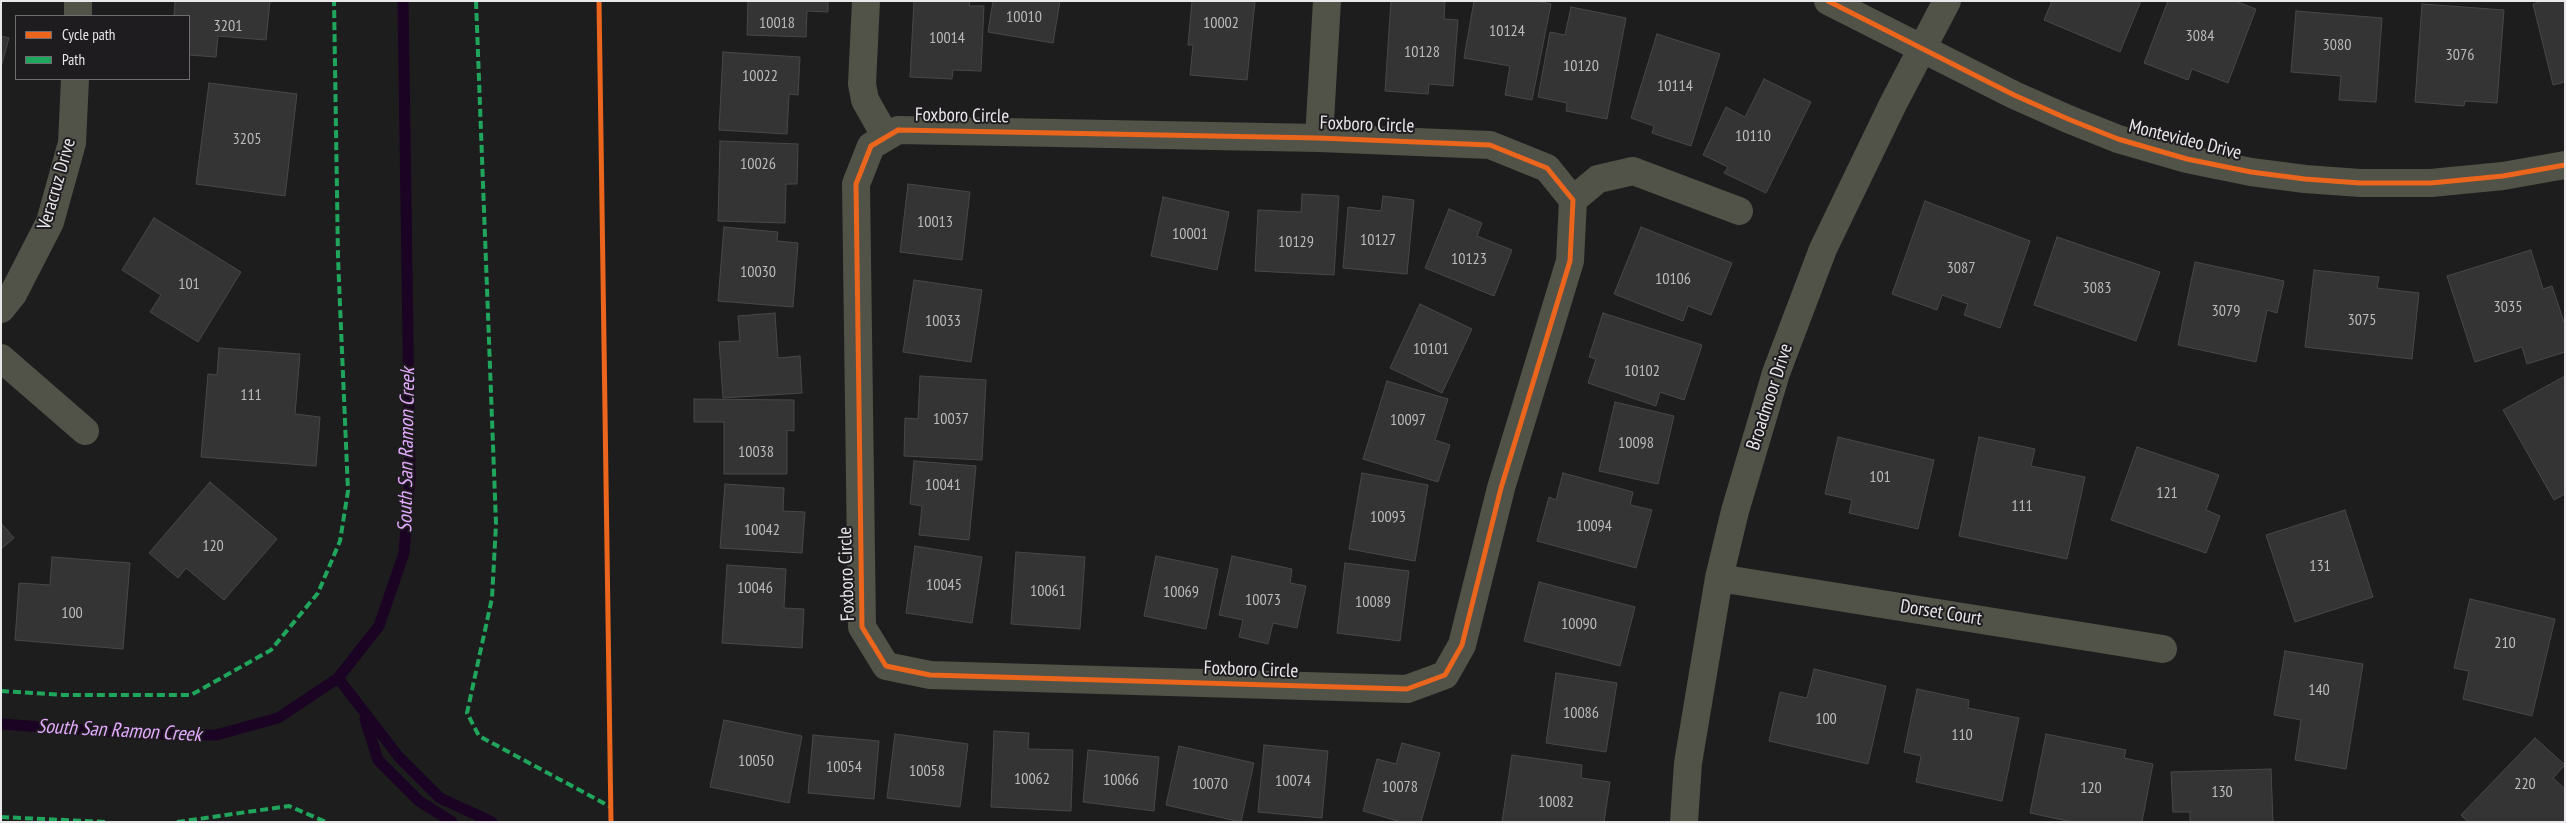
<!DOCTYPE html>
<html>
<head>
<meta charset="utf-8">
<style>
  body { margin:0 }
  #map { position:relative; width:2566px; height:823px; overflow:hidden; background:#1e1d1e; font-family:"PT Sans Narrow",sans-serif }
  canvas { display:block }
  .frame { position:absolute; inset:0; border:2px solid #e9e7e9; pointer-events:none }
  .legend { position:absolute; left:15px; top:15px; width:175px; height:65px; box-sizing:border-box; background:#1e1c1f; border:1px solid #6f6d70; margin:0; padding:6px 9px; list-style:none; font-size:15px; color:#e9e7e9 }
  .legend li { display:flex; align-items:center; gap:10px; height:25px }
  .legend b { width:25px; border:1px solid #6f6d70 }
</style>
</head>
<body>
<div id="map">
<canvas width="2566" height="823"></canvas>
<div class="frame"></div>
<ul class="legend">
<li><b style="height:6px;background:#eb651d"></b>Cycle path</li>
<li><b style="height:6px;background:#20a55d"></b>Path</li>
</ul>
</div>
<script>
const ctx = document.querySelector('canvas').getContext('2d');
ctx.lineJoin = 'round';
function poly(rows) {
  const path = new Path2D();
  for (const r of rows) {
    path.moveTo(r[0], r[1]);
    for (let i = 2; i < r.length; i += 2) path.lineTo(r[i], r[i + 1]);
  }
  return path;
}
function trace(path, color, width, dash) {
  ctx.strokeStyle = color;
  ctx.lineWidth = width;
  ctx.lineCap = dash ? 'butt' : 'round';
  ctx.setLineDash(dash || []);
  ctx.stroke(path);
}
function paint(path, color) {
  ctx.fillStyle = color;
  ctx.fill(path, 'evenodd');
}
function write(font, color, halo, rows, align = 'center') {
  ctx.font = font + ' "PT Sans Narrow",sans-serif';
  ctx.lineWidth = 4;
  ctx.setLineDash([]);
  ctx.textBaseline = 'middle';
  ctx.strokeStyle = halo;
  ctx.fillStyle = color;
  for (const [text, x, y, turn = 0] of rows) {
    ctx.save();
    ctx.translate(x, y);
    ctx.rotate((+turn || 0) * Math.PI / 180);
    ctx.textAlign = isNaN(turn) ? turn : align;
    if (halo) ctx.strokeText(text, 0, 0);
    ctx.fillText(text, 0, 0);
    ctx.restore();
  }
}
const stream = poly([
  [338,678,399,757,440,798,492,822],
  [365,719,378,760,419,801,452,822],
  [1,724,141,734,216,735,278,718,338,678,379,626,404,553,410,476,403,1]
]);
const building = poly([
  [175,1,270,1,266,40,218,36,216,57,189,55,189,16,174,16,175,1],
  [748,1,828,1,828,12,807,11,806,37,747,35,748,1],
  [914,1,970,1,969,6,984,6,981,71,953,70,952,79,910,77,914,1],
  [993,1,1060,1,1053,43,988,32,993,1],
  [1192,1,1255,1,1247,80,1190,75,1193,45,1188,45,1192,1],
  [1391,1,1445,1,1444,19,1458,20,1453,86,1429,84,1428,94,1385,91,1391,1],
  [1474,1,1537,1,1551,4,1532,100,1505,95,1510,66,1464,58,1474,1],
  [2052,1,2141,1,2120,52,2044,20,2052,1],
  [2168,1,2235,1,2256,9,2228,83,2192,69,2188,80,2144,63,2168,1],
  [2543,1,2565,1,2565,82,2553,85,2533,4,2543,1],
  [2422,4,2504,10,2497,103,2465,101,2464,106,2415,102,2422,4],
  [1571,7,1626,18,1607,119,1566,111,1567,103,1538,97,1550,32,1565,35,1571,7],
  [2296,11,2382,18,2376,102,2339,100,2341,76,2291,72,2296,11],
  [1657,34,1720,54,1691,146,1652,133,1654,126,1631,118,1657,34],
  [1,36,9,38,1,67,1,36],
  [723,52,800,57,798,95,789,94,787,134,719,130,723,52],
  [1764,79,1811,102,1766,193,1724,173,1728,167,1703,155,1726,107,1745,117,1764,79],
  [209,83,297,94,285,196,196,184,209,83],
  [720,141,798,144,797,184,786,184,785,223,718,221,720,141],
  [908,184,970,192,962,260,900,252,908,184],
  [1302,194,1339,196,1334,275,1255,271,1258,210,1301,212,1302,194],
  [1383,196,1414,200,1407,274,1343,268,1348,207,1381,211,1383,196],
  [1163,197,1229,212,1217,270,1151,256,1163,197],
  [1925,201,2030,241,2000,328,1964,315,1968,304,1942,295,1937,310,1892,294,1925,201],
  [1449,209,1482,223,1477,236,1512,250,1494,296,1425,268,1449,209],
  [154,218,241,272,198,342,150,312,161,295,122,270,154,218],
  [724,227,778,232,777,241,798,243,793,307,718,301,724,227],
  [1641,227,1732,263,1711,315,1688,306,1683,321,1614,294,1641,227],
  [2057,237,2160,272,2136,341,2034,305,2057,237],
  [2531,250,2543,289,2552,286,2565,325,2565,352,2527,364,2522,347,2475,362,2447,276,2531,250],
  [2195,262,2284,281,2277,313,2267,310,2256,362,2178,345,2195,262],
  [2314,270,2379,277,2377,288,2419,293,2412,359,2305,347,2314,270],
  [914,280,982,290,971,362,903,352,914,280],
  [1420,304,1472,329,1442,393,1390,368,1420,304],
  [775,313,778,358,800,356,802,393,723,398,719,342,740,341,738,316,775,313],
  [1603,313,1702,345,1684,400,1660,392,1656,406,1588,383,1596,359,1589,357,1603,313],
  [219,348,300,354,295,414,320,417,316,466,201,457,208,374,217,375,219,348],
  [920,376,986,380,982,460,904,456,905,418,918,419,920,376],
  [2565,376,2565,494,2554,500,2503,410,2565,376],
  [1387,381,1448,399,1435,440,1450,445,1438,482,1363,459,1387,381],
  [694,399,794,400,794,431,787,430,787,474,724,474,724,422,694,422,694,399],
  [1615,402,1674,416,1658,484,1599,471,1615,402],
  [1838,437,1934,460,1918,529,1849,513,1852,500,1825,494,1838,437],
  [1979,437,2035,449,2031,466,2085,477,2067,559,1959,536,1979,437],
  [2137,447,2219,475,2206,510,2220,516,2206,553,2111,520,2137,447],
  [914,461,976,466,969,540,919,535,922,506,910,504,914,461],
  [1362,473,1428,485,1415,561,1349,549,1362,473],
  [1563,473,1633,492,1630,505,1652,510,1636,568,1537,541,1549,497,1556,500,1563,473],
  [210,482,277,539,224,600,186,568,178,578,149,553,210,482],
  [725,484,784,488,783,511,805,512,802,553,720,548,725,484],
  [2345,510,2373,597,2295,622,2266,535,2345,510],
  [1,523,14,538,1,549,1,523],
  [915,546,982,557,972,623,906,613,915,546],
  [1016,552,1085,557,1080,629,1011,624,1016,552],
  [1156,556,1218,569,1206,629,1144,616,1156,556],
  [1232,556,1292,569,1290,583,1306,586,1297,628,1273,623,1268,644,1239,637,1243,620,1219,615,1232,556],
  [52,557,130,563,123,649,15,640,19,583,50,585,52,557],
  [1345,563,1409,571,1400,641,1337,633,1345,563],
  [727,565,786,569,784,608,804,609,802,648,722,643,727,565],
  [1539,582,1635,607,1620,666,1524,641,1539,582],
  [2470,599,2555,619,2532,716,2463,699,2469,671,2454,668,2470,599],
  [2285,651,2363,664,2346,769,2295,760,2301,720,2274,715,2285,651],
  [1814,669,1886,686,1868,764,1769,741,1780,692,1807,698,1814,669],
  [1556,673,1617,683,1606,752,1546,743,1556,673],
  [1917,689,1969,700,1968,708,2019,718,2002,801,1916,782,1921,756,1904,752,1917,689],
  [724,720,802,736,789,803,710,787,724,720],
  [994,731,1029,733,1028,749,1073,750,1071,811,991,807,994,731],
  [895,734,968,744,960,807,887,798,895,734],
  [2046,734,2126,750,2124,758,2153,764,2142,822,2072,822,2030,813,2046,734],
  [813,735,879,741,874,799,808,793,813,735],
  [2535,738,2565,765,2553,778,2565,789,2565,822,2468,822,2461,815,2535,738],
  [1402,743,1440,753,1421,822,1401,822,1363,811,1377,759,1396,764,1402,743],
  [1264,745,1328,751,1322,818,1258,812,1264,745],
  [1179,746,1254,763,1241,822,1166,805,1179,746],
  [1088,750,1159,757,1154,811,1083,802,1088,750],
  [1512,755,1582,765,1581,778,1610,782,1604,822,1502,822,1512,755],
  [2271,769,2273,822,2190,822,2190,812,2173,812,2171,772,2271,769]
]);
const minor = poly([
  [866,1,862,84,865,100,886,137],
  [1828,1,2014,95,2068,119,2118,139,2187,159,2251,172,2305,179,2360,183,2431,183,2503,176,2565,165],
  [78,16,78,1],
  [898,130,1319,138,1490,145,1547,168,1573,200,1570,261,1501,488,1462,645,1445,675,1407,689,930,675,886,666,862,627,856,184,871,146,898,130],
  [1319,138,1327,1],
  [1573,200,1598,179,1633,171,1739,211],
  [1,309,13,294,50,222,72,143,75,79],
  [1,358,85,431],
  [1719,578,2163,649],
  [1684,822,1688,763,1719,578,1735,511,1776,373,1823,249,1893,104,1947,1]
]);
const quiet = poly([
  [476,1,496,524,492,598,467,713,479,736,611,807],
  [1,691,63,695,191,695,271,650,318,593,340,541,348,491,338,258,334,1],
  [1,817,106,822],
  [177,822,289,806,326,822]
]);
const cycleway = poly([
  [599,1,611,822],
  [1828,1,2014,95,2068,119,2118,139,2187,159,2251,172,2305,179,2360,183,2431,183,2503,176,2565,165],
  [898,130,1319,138,1490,145,1547,168,1573,200,1570,261,1501,488,1462,645,1445,675,1407,689,930,675,886,666,862,627,856,184,871,146,898,130]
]);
const numberNames = [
  ["10010",1024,17],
  ["10018",777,23],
  ["10002",1221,23],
  ["3201",228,26],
  ["10124",1507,31],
  ["3084",2200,36],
  ["10014",947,38],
  ["3080",2337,45],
  ["10128",1422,52],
  ["3076",2460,55],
  ["10120",1581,66],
  ["10022",760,76],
  ["10114",1675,86],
  ["10110",1753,136],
  ["3205",247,139],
  ["10026",758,164],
  ["10013",935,222],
  ["10001",1190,234],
  ["10127",1378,240],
  ["10129",1296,242],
  ["10123",1469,259],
  ["3087",1961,268],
  ["10030",758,272],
  ["10106",1673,279],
  ["101",189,284],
  ["3083",2097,288],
  ["3035",2508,307],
  ["3079",2226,311],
  ["3075",2362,320],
  ["10033",943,321],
  ["10101",1431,349],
  ["10102",1642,371],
  ["111",251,395],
  ["10037",951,419],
  ["10097",1408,420],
  ["10098",1636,443],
  ["10038",756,452],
  ["101",1880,477],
  ["10041",943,485],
  ["121",2167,493],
  ["111",2022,506],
  ["10093",1388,517],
  ["10094",1594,526],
  ["10042",762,530],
  ["120",213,546],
  ["131",2320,566],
  ["10045",944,585],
  ["10046",755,588],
  ["10061",1048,591],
  ["10069",1181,592],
  ["10073",1263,600],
  ["10089",1373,602],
  ["100",72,613],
  ["10090",1579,624],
  ["210",2505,643],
  ["140",2319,690],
  ["10086",1581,713],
  ["100",1826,719],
  ["110",1962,735],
  ["10050",756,761],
  ["10054",844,767],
  ["10058",927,771],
  ["10062",1032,779],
  ["10066",1121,780],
  ["10074",1293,781],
  ["10070",1210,784],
  ["220",2525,784],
  ["10078",1400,787],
  ["120",2091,788],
  ["130",2222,792],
  ["10082",1556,802]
];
const streetNames = [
  ["Foxboro Circle",962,116,1],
  ["Foxboro Circle",1367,125,2],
  ["Montevideo Drive",2185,140,14],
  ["Veracruz Drive",57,184,-74],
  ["Broadmoor Drive",1770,397,-72],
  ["Foxboro Circle",847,574,-92],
  ["Dorset Court",1941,613,9],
  ["Foxboro Circle",1251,670,2]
];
const waterNames = [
  ["South San Ramon Creek",407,450,-89],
  ["South San Ramon Creek",119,731,3]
];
trace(stream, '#1a0323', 11);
paint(building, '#353435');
trace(building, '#494849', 1);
trace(minor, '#515248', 28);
trace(quiet, '#20a55d', 4, [8, 4]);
trace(cycleway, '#eb651d', 5);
write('16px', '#bcbabc', null, numberNames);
write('19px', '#e9e7e9', '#1e1c1f', streetNames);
write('italic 20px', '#e3abfe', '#1e1c1f', waterNames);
</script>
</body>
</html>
